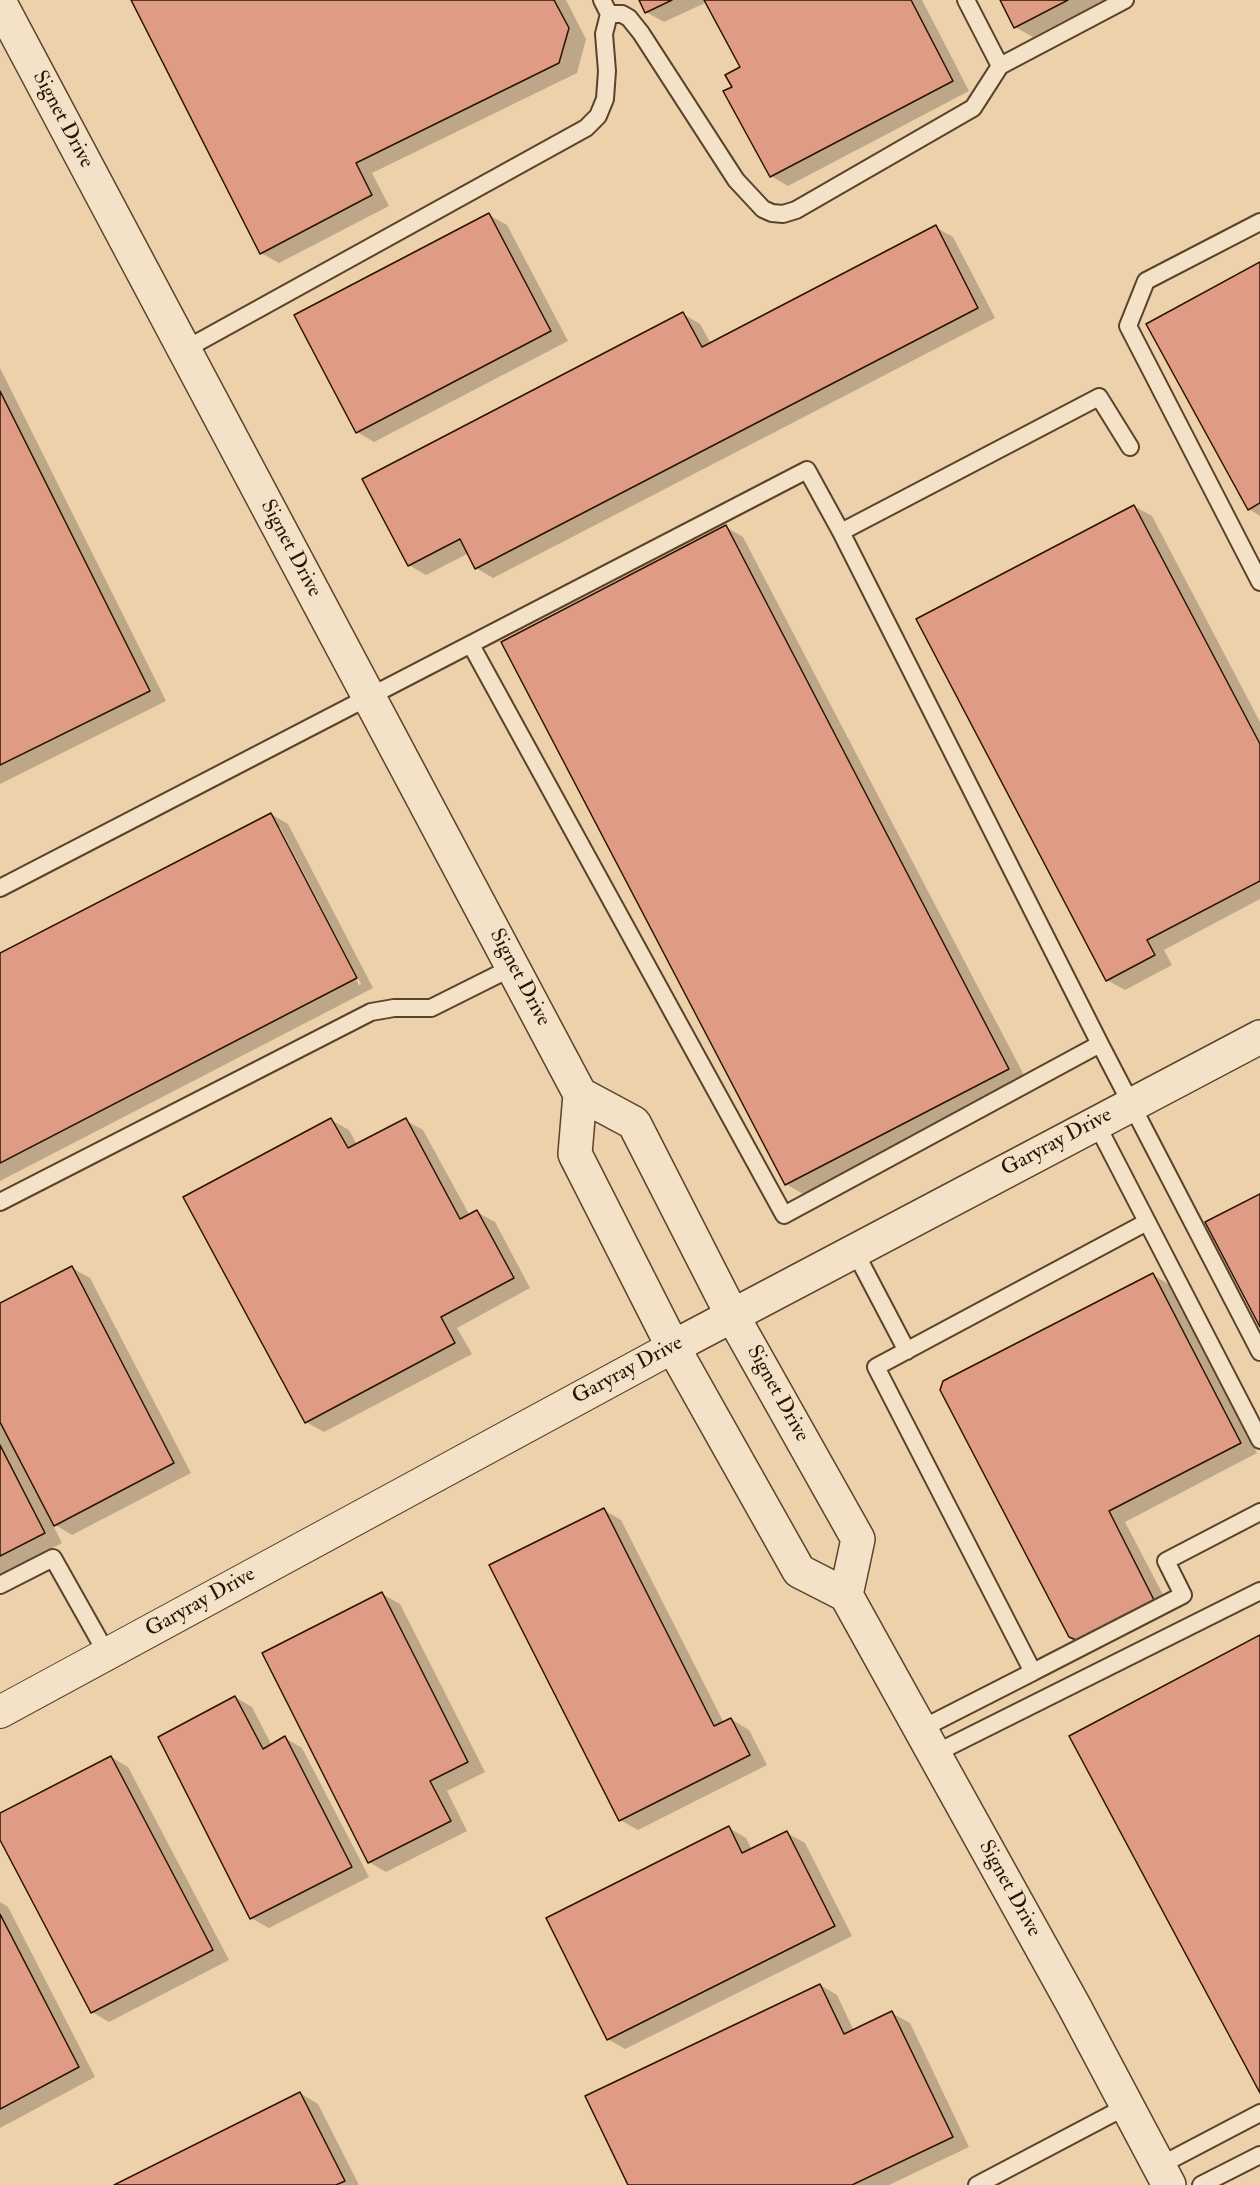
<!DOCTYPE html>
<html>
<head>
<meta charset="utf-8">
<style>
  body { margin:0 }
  canvas { display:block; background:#ecd1aa }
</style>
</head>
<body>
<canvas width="1260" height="2185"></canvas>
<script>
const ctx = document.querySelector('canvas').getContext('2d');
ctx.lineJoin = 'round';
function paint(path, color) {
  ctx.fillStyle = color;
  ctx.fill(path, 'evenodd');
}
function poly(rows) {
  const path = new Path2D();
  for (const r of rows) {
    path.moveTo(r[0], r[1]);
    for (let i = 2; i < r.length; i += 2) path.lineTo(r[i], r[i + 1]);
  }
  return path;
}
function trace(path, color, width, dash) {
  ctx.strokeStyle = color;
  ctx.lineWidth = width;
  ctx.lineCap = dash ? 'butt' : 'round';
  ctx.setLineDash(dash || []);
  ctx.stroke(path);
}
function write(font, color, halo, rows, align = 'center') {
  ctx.font = font + ' "IM FELL Double Pica",serif';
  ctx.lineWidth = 6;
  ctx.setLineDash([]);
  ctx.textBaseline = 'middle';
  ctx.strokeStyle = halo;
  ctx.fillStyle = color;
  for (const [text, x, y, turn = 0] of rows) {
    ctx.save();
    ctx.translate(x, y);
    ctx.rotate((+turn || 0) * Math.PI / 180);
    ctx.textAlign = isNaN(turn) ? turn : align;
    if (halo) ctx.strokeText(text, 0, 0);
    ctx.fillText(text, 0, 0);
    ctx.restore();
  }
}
const shadow = poly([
  [133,0,566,0,586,39,577,73,372,173,389,206,279,263,261,253],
  [640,0,922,0,969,91,788,186,771,176,734,88,742,68,707,2,664,22,646,12],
  [1002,0,1104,0,1033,37,1015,27],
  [489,215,507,225,568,341,374,442,357,432],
  [935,227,953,237,995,318,493,578,476,568,469,553,426,575,409,565,683,314,700,324,711,344],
  [1260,264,1260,516,1249,509],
  [0,368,166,701,0,784],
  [1134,506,1152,516,1260,722,1260,899,1164,950,1172,965,1125,990,1107,980],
  [726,527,743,537,1026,1079,803,1194,786,1184],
  [271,814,288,824,373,988,0,1181,0,954],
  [277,827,280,827,361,984,359,985],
  [331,1120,349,1130,357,1145,405,1120,423,1130,470,1216,477,1212,495,1222,530,1288,457,1328,472,1354,324,1432,306,1422,185,1198],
  [72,1268,90,1278,191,1473,72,1535,52,1523,62,1543,0,1575,0,1305],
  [1153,1275,1170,1285,1257,1453,1125,1522,1171,1610,1088,1646,1070,1636],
  [604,1510,621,1520,724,1723,731,1719,749,1730,767,1765,638,1830,620,1820],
  [382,1594,400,1604,485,1772,447,1791,467,1831,386,1872,369,1862],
  [235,1697,252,1707,272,1746,285,1738,302,1748,369,1877,269,1928,251,1918],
  [111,1757,128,1767,229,1960,109,2022,92,2012,0,1837,0,1815],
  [729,1828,746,1838,752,1850,787,1833,805,1843,852,1936,625,2049,608,2039],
  [0,1902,8,1907,95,2077,0,2128],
  [820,1985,837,1995,854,2031,892,2013,910,2023,969,2147,889,2185,630,2185],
  [300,2093,318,2104,359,2185,117,2185]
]);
const building = poly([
  [131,0,554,0,569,28,559,63,356,163,372,195,260,254,131,0],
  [639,0,672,0,645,13,639,0],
  [704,0,911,0,953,81,770,177,723,91,732,87,725,75,740,67,704,0],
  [1000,0,1068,0,1014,28,1000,0],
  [489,213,551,331,356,433,294,315,489,213],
  [936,225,978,308,475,569,460,539,408,566,362,479,683,312,702,347,936,225],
  [1260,262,1260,503,1248,510,1146,324,1260,262],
  [0,391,150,691,0,765,0,391],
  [1134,505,1260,744,1260,881,1147,940,1155,955,1106,981,916,619,1134,505],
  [726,525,1009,1069,785,1185,501,642,726,525],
  [271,813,357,978,0,1163,0,953,271,813],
  [331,1118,348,1148,406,1118,460,1219,477,1210,514,1278,441,1317,455,1343,305,1423,183,1197,331,1118],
  [1260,1194,1260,1327,1205,1222,1260,1194],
  [72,1266,174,1463,54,1526,0,1422,0,1303,72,1266],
  [1153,1273,1241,1443,1109,1511,1154,1600,1076,1640,1069,1637,940,1390,943,1381,1153,1273],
  [0,1445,45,1533,0,1556,0,1445],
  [604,1508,714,1726,731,1718,750,1755,619,1821,489,1565,604,1508],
  [382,1592,468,1762,430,1781,451,1821,368,1863,262,1653,382,1592],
  [1260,1635,1260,2093,1069,1736,1260,1635],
  [235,1696,263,1749,285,1736,352,1867,250,1919,158,1737,235,1696],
  [111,1756,213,1950,91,2013,0,1840,0,1813,111,1756],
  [729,1826,742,1853,787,1831,835,1926,607,2040,546,1918,729,1826],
  [0,1914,79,2067,0,2109,0,1914],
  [820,1984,844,2034,892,2011,953,2137,852,2185,628,2185,585,2096,820,1984],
  [300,2092,345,2181,336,2185,114,2185,300,2092]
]);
const service = poly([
  [602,0,609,14,622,14,629,18,641,33,736,180,763,209,772,213,783,214,796,210,973,108,1000,66],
  [966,0,1000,66,1125,0],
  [1260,222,1146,281,1128,326,1260,582],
  [184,350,586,128,598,116,605,99,607,71,604,34,609,14],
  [841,532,1099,397,1130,447],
  [471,645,784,1215,1100,1044],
  [0,888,807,470,841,532,1100,1044,1260,1352],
  [1096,1123,1260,1440],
  [0,1202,371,1012,394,1008,431,1008,513,967],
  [854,1250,907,1351],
  [0,1585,53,1558,107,1654],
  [1033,1672,1183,1595,1166,1561,1260,1512],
  [921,1729,1033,1672,876,1367,1147,1222],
  [934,1754,1260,1591],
  [1159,2166,1260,2113],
  [977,2185,1127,2106],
  [1201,2185,1260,2155]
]);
const minor = poly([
  [0,1712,673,1347]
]);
const tertiary = poly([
  [0,3,580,1094,575,1154,673,1347,799,1571,846,1595,1074,2006,1169,2185],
  [580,1094,634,1123,732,1315,858,1539,846,1595],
  [673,1347,1260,1037]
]);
const streetNames = [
  ["Signet Drive",62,120,62],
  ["Signet Drive",290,549,62],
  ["Signet Drive",519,978,62],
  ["Garyray Drive",1057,1143,-28],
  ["Garyray Drive",628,1371,-28],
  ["Signet Drive",777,1394,61],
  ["Garyray Drive",201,1603,-29],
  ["Signet Drive",1009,1889,61]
];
paint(shadow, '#0003');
paint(building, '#e09b85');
trace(building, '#2a1400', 1.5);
trace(service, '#5a432a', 20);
trace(minor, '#5a432a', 34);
trace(tertiary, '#5a432a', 36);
trace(service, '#f3e1c8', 16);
trace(minor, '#f3e1c8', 32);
trace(tertiary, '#f3e1c8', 33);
write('21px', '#2a1400', '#f3e1c8', streetNames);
</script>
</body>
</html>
